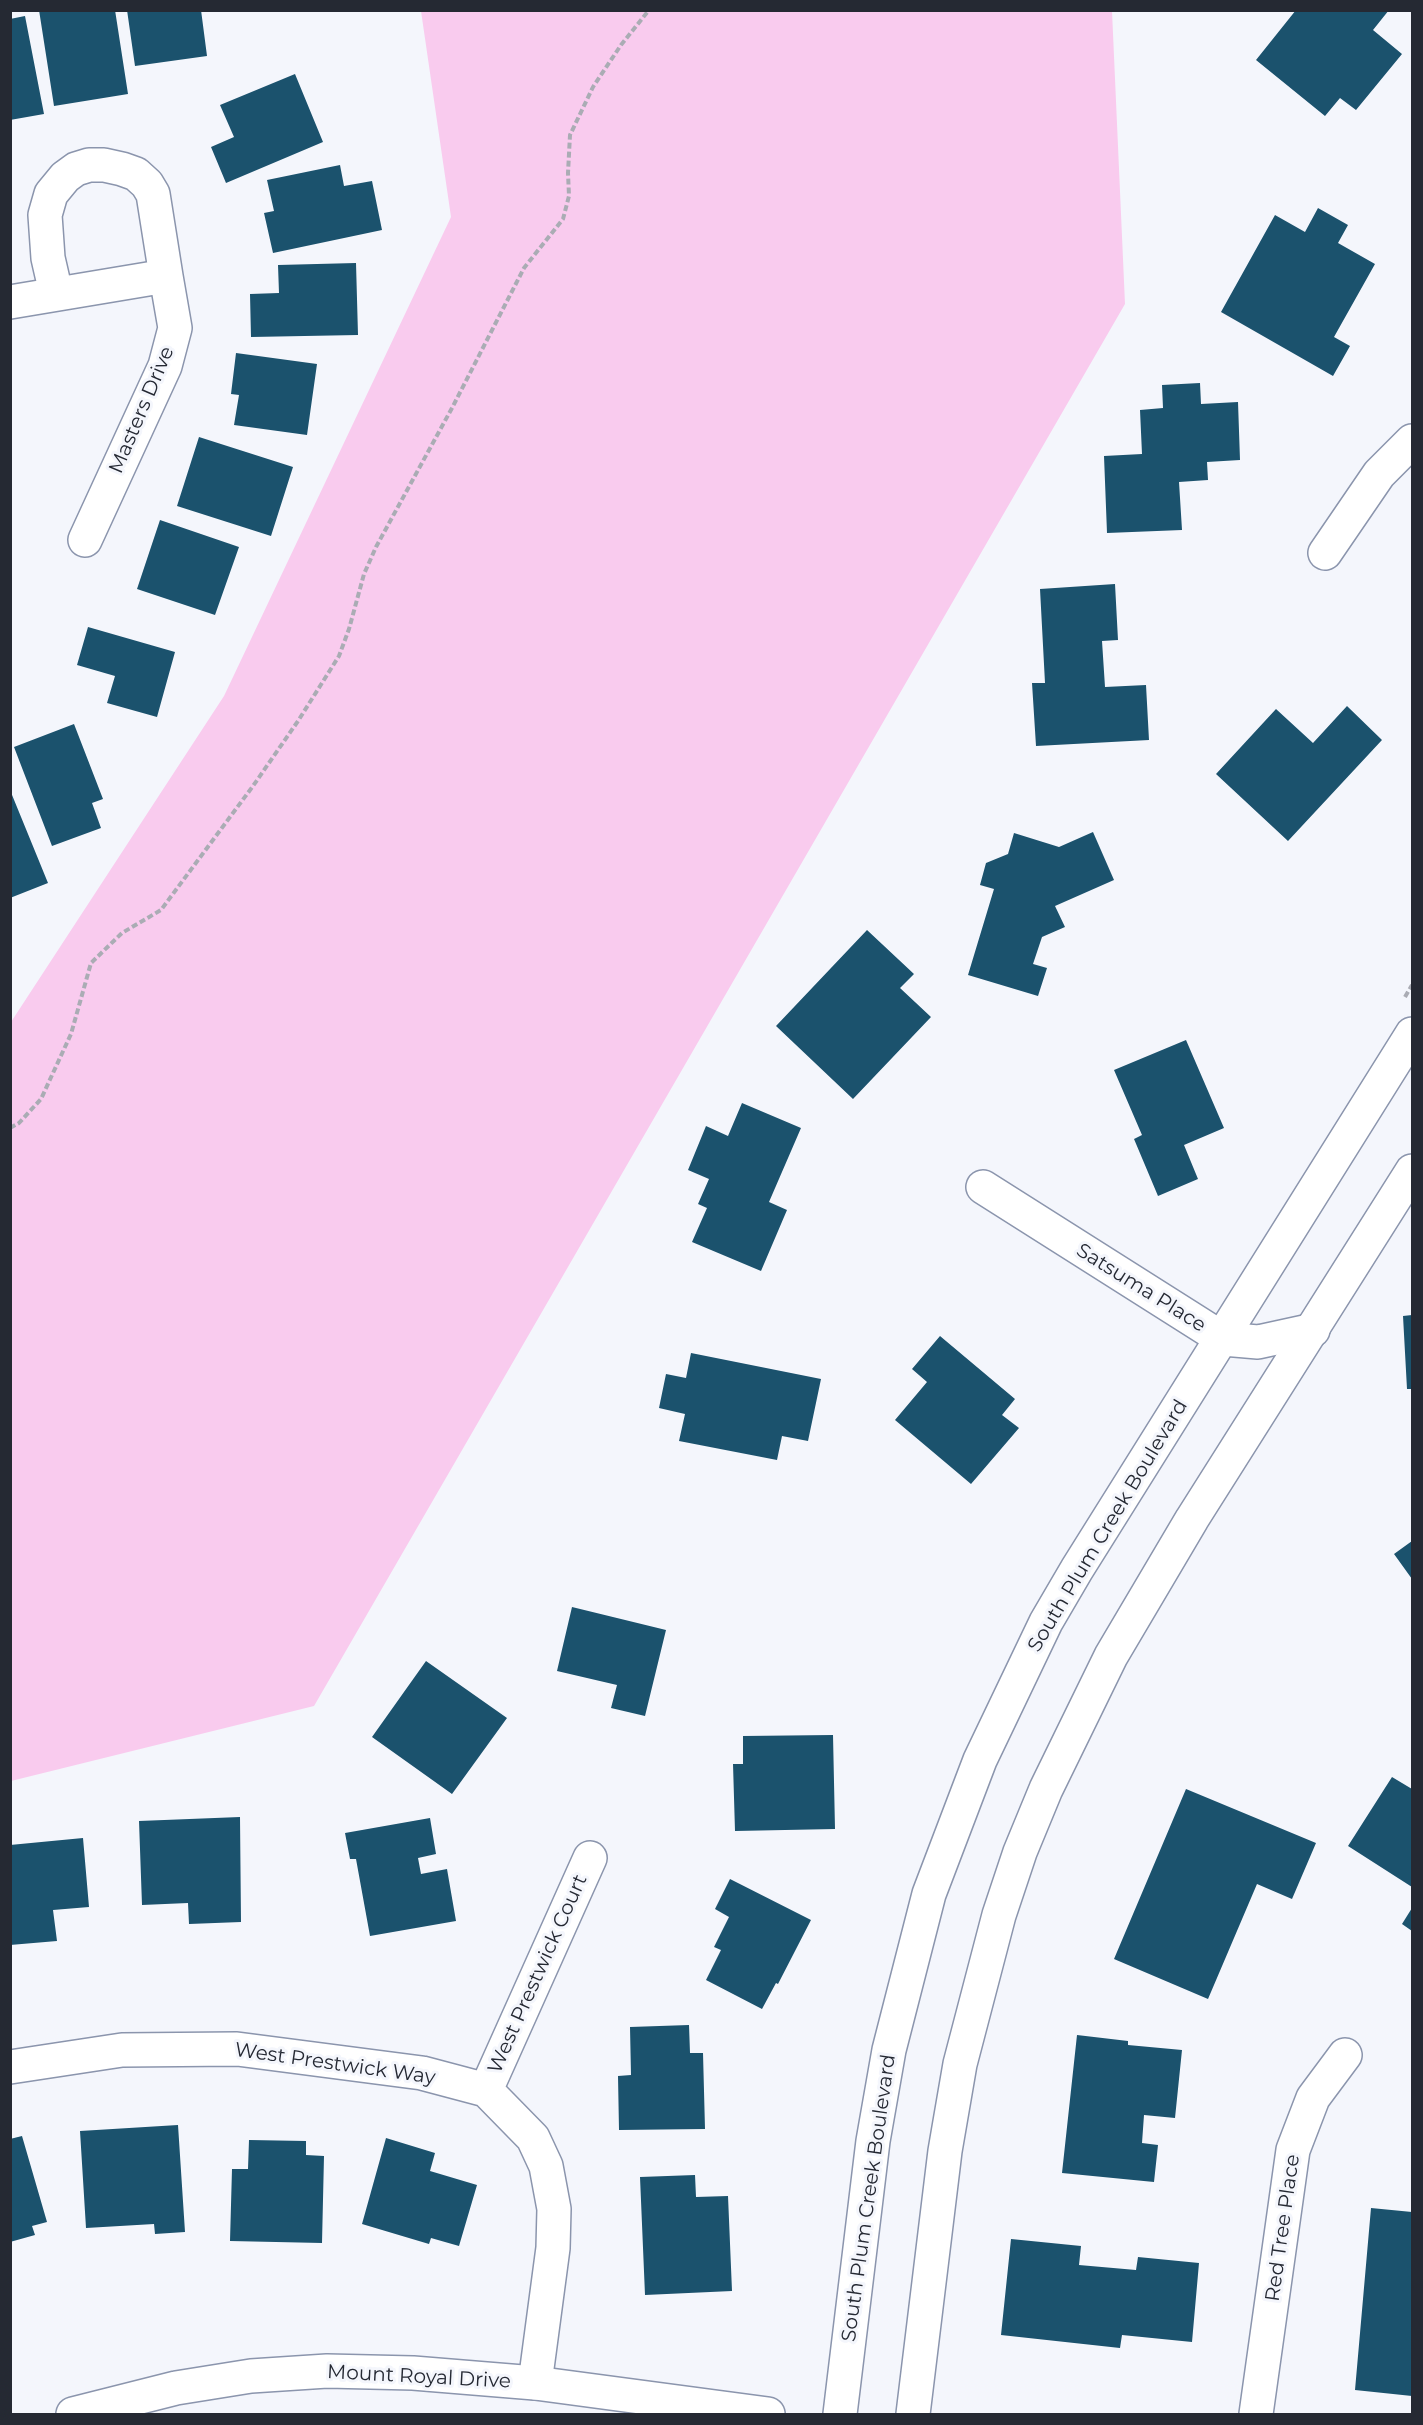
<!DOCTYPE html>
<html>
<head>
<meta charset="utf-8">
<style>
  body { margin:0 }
  #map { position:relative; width:1423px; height:2425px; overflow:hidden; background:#f4f6fc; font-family:Montserrat,sans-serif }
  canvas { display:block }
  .frame { position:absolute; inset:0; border:12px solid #252933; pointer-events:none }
</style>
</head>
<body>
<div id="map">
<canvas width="1423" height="2425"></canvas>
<div class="frame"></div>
</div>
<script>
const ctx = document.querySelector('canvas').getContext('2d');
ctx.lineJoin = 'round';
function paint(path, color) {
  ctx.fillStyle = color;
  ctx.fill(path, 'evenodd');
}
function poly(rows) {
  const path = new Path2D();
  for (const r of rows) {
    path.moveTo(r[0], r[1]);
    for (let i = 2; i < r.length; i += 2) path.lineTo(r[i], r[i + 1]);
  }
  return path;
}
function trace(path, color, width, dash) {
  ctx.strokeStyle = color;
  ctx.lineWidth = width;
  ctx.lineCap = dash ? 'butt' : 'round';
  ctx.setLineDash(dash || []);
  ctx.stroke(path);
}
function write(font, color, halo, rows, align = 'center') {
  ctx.font = font + ' Montserrat,sans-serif';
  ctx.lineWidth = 6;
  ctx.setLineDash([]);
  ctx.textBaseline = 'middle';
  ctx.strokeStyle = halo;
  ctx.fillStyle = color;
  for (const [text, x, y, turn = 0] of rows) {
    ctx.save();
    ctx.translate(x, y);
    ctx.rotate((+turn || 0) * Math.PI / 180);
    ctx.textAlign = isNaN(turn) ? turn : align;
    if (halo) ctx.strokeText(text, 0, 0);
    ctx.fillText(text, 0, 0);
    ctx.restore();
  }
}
const green = poly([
  [421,11,1112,11,1125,304,314,1706,11,1781,11,1022,224,696,451,217]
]);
const building = poly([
  [39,10,115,10,128,94,54,106],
  [127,10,201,10,207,56,135,66],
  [1296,10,1389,10,1373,30,1402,54,1356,110,1340,98,1325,116,1256,60],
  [25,16,44,114,10,120,10,19],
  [295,74,323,142,226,183,211,147,234,137,220,105],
  [340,165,344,186,372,181,382,230,273,253,264,213,274,211,267,180],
  [1318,208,1348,225,1338,243,1375,264,1334,337,1350,346,1333,376,1221,312,1275,215,1305,232],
  [356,263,358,335,251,337,250,294,279,293,278,265],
  [236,353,317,364,307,435,234,425,239,395,231,394],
  [1200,383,1201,404,1238,402,1240,460,1207,462,1208,480,1179,482,1182,530,1107,533,1104,456,1142,454,1140,410,1163,408,1162,385],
  [199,437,293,467,271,536,177,506],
  [160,520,239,547,215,615,137,589],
  [1115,584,1118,640,1102,641,1105,687,1146,685,1149,740,1036,746,1032,683,1045,683,1040,589],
  [88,627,175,652,157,717,107,703,115,676,77,665],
  [1347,706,1382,740,1288,841,1216,774,1276,709,1313,743],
  [74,724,103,799,92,803,101,828,52,846,14,747],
  [10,790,48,883,10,898],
  [1093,832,1114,880,1055,906,1065,927,1042,937,1033,964,1047,968,1038,996,968,975,994,889,980,885,986,863,1008,854,1014,833,1059,847],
  [867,930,914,974,900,988,931,1017,853,1099,776,1026],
  [1186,1040,1224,1128,1184,1145,1198,1179,1158,1196,1134,1139,1142,1135,1114,1070],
  [742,1103,801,1128,769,1202,787,1210,761,1271,692,1242,707,1208,698,1204,709,1179,688,1170,706,1126,728,1136],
  [1412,1315,1412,1389,1407,1389,1403,1316],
  [940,1336,1015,1399,1002,1415,1019,1428,971,1484,895,1420,927,1382,912,1369],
  [691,1353,821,1379,808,1441,782,1436,777,1460,679,1441,685,1414,659,1408,666,1374,686,1378],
  [1412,1541,1412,1579,1394,1554],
  [572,1607,666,1630,645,1716,611,1708,617,1685,557,1671],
  [426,1661,507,1718,452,1794,372,1737],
  [833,1735,835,1829,735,1831,733,1764,743,1764,743,1736],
  [1392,1777,1412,1789,1412,1887,1348,1846],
  [1186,1789,1316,1843,1292,1899,1257,1884,1208,1999,1114,1959],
  [240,1817,241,1922,189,1924,188,1903,142,1905,139,1821],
  [430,1818,436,1854,418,1858,421,1874,447,1869,456,1921,370,1936,356,1859,350,1859,345,1833],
  [83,1838,89,1907,53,1910,57,1941,10,1945,10,1845],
  [730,1879,811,1920,778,1984,776,1983,762,2009,706,1980,721,1950,714,1947,729,1917,715,1909],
  [1412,1908,1412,1931,1402,1924],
  [689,2025,690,2053,703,2053,705,2129,619,2130,618,2076,631,2075,630,2027],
  [1077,2035,1128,2041,1128,2045,1182,2050,1175,2118,1144,2115,1142,2143,1158,2145,1154,2182,1062,2173],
  [178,2125,185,2232,155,2234,154,2224,86,2228,80,2131],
  [22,2136,47,2222,32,2226,35,2235,10,2242,10,2139],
  [386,2138,435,2153,430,2171,477,2185,459,2246,431,2238,429,2244,362,2224],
  [249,2140,306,2141,306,2155,324,2156,322,2243,230,2241,232,2169,248,2169],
  [695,2175,696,2197,728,2196,732,2291,645,2295,640,2177],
  [1371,2208,1412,2212,1412,2396,1355,2390],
  [1011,2239,1081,2246,1079,2265,1136,2270,1138,2257,1199,2263,1192,2342,1122,2335,1120,2348,1001,2335]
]);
const path = poly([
  [1405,997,1412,985],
  [10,1128,19,1123,41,1099,71,1034,91,963,122,933,161,910,253,786,298,721,339,656,349,629,364,574,376,547,452,408,524,268,563,219,569,196,568,173,570,135,593,87,621,45,649,10]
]);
const minor = poly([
  [56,293,48,258,45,215,51,194,65,177,76,169,89,165,104,165,122,169,136,174,147,184,153,194,166,276],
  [10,302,166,276,175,328,165,366,85,540],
  [1325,553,1379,474,1412,441],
  [983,1187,1223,1339,1258,1342,1313,1330],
  [10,2067,122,2050,237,2049,422,2073,486,2090,533,2138,546,2166,554,2209,553,2248,535,2383],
  [486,2090,590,1858],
  [1256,2414,1293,2150,1313,2098,1345,2055]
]);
const tertiary = poly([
  [73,2414,176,2388,251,2376,327,2371,413,2373,535,2383,768,2414],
  [840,2414,873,2141,889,2050,929,1894,980,1760,1046,1622,1077,1569,1412,1034],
  [913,2414,945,2151,960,2064,999,1915,1020,1852,1046,1789,1111,1656,1192,1519,1412,1171]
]);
const streetNames = [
  ["Masters Drive",142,410,-67],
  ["Satsuma Place",1141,1288,32],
  ["South Plum Creek Boulevard",1108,1526,-59],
  ["West Prestwick Court",538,1974,-66],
  ["West Prestwick Way",335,2064,8],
  ["South Plum Creek Boulevard",869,2198,-82],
  ["Red Tree Place",1283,2228,-82],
  ["Mount Royal Drive",419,2377,3]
];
paint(green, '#f9cbee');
paint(building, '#1b526d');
trace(minor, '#8b95ad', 36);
trace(tertiary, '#8b95ad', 36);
trace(path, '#aaacb4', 4, [6, 3]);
trace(minor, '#fff', 33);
trace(tertiary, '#fff', 33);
write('20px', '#252933', '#f4f6fc', streetNames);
</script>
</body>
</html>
